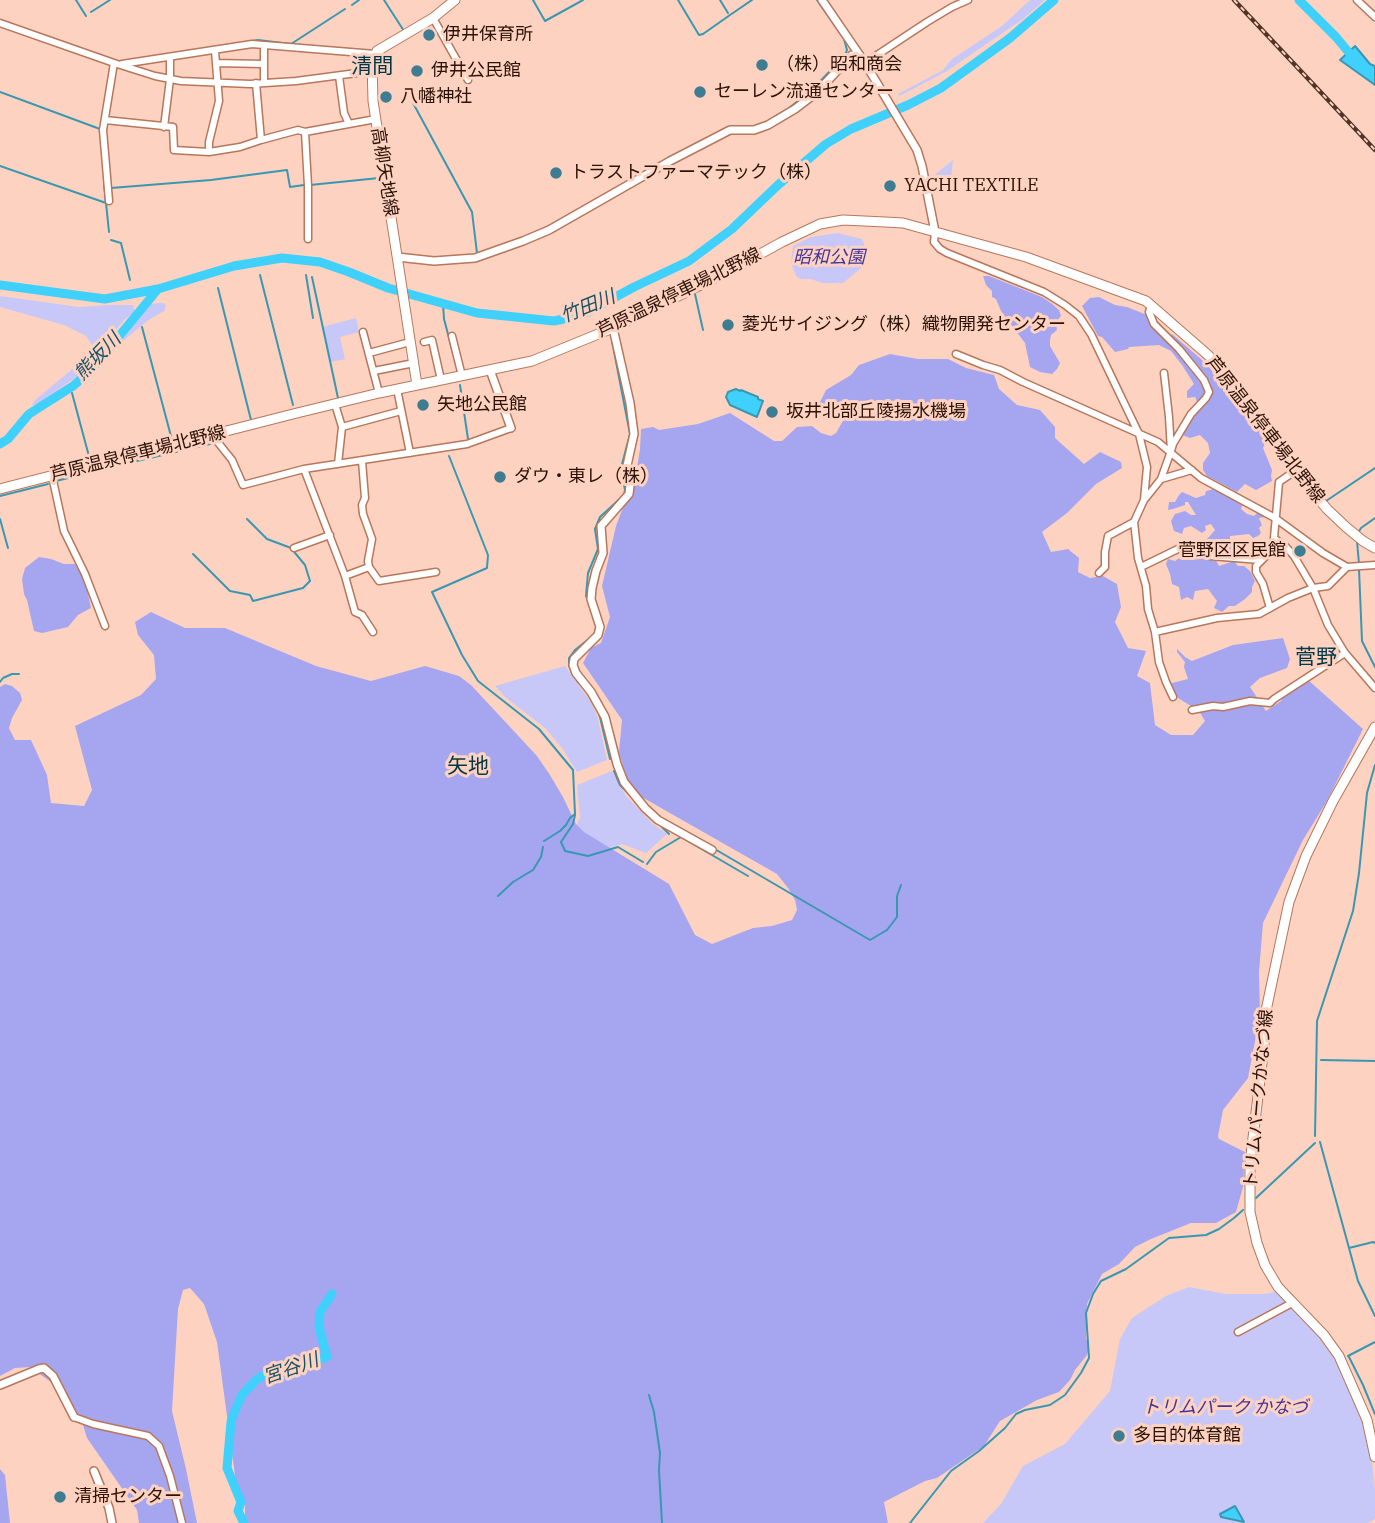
<!DOCTYPE html>
<html>
<head>
<meta charset="utf-8">
<style>
  body { margin:0 }
  canvas { display:block; background:#fed2c0 }
</style>
</head>
<body>
<canvas width="1375" height="1523"></canvas>
<script>
const ctx = document.querySelector('canvas').getContext('2d');
ctx.lineJoin = 'round';
function paint(path, color) {
  ctx.fillStyle = color;
  ctx.fill(path, 'evenodd');
}
function poly(rows) {
  const path = new Path2D();
  for (const r of rows) {
    path.moveTo(r[0], r[1]);
    for (let i = 2; i < r.length; i += 2) path.lineTo(r[i], r[i + 1]);
  }
  return path;
}
function trace(path, color, width, dash) {
  ctx.strokeStyle = color;
  ctx.lineWidth = width;
  ctx.lineCap = dash ? 'butt' : 'round';
  ctx.setLineDash(dash || []);
  ctx.stroke(path);
}
function write(font, color, halo, rows, align = 'center') {
  ctx.font = font + ' "IBM Plex Serif","Noto Sans JP",serif';
  ctx.lineWidth = 6;
  ctx.setLineDash([]);
  ctx.textBaseline = 'middle';
  ctx.strokeStyle = halo;
  ctx.fillStyle = color;
  for (const [text, x, y, turn = 0] of rows) {
    ctx.save();
    ctx.translate(x, y);
    ctx.rotate((+turn || 0) * Math.PI / 180);
    ctx.textAlign = isNaN(turn) ? turn : align;
    if (halo) ctx.strokeText(text, 0, 0);
    ctx.fillText(text, 0, 0);
    ctx.restore();
  }
}
const green = poly([
  [1030,0,1045,0,1023,19,947,71,913,89,899,96,898,94,943,70,952,59,1002,26],
  [953,160,950,189,935,187,932,177],
  [838,233,862,239,864,243,866,264,843,283,822,283,811,279,800,279,796,276,791,263,793,246,811,237],
  [0,296,79,307,109,305,133,305,135,312,124,320,82,373,43,400,35,405,32,405,35,400,81,362,92,351,92,345,86,336,64,325,0,307],
  [160,303,164,303,166,306,164,311,147,321,122,342,96,372,76,390,72,391,76,385,86,377,99,363,146,307,150,304],
  [356,318,359,332,340,337,345,359,331,362,322,327],
  [565,666,590,701,597,715,607,760,577,772,562,748,545,728,505,697,495,686],
  [612,771,626,796,653,824,667,834,646,853,622,844,606,849,575,830,580,817,577,785],
  [1189,1287,1225,1294,1265,1294,1278,1291,1335,1355,1369,1436,1375,1489,1375,1519,1368,1523,983,1523,1001,1504,1023,1466,1065,1444,1110,1391,1120,1339,1132,1318,1166,1296]
]);
const forest = poly([
  [983,276,989,276,1042,297,1051,303,1059,310,1061,316,1056,322,1057,330,1051,335,1050,340,1050,346,1060,363,1057,369,1052,374,1040,372,1030,367,1025,343,1001,311,996,299,992,297,992,291,986,285],
  [1099,297,1115,305,1127,307,1147,315,1169,337,1172,334,1209,366,1236,398,1266,441,1263,448,1272,470,1271,476,1272,481,1256,490,1245,484,1237,492,1207,476,1203,470,1203,463,1210,453,1208,443,1200,435,1190,438,1182,435,1196,414,1199,406,1195,397,1187,398,1187,391,1194,384,1182,365,1171,351,1159,345,1129,347,1128,349,1115,352,1102,337,1098,336,1082,306,1090,298],
  [890,354,918,359,948,359,966,368,994,375,999,389,1017,405,1040,410,1055,427,1055,438,1084,464,1100,452,1121,462,1122,468,1096,484,1067,513,1042,532,1051,552,1068,549,1079,558,1078,572,1090,578,1103,576,1117,584,1121,607,1115,622,1128,648,1146,651,1137,676,1150,683,1155,725,1171,735,1193,735,1205,721,1199,711,1178,698,1168,684,1188,679,1184,667,1185,662,1177,652,1177,649,1185,657,1192,661,1233,645,1283,638,1290,659,1287,668,1260,678,1250,687,1266,711,1281,701,1293,682,1307,679,1363,729,1327,801,1303,840,1263,923,1259,972,1260,1015,1248,1078,1223,1110,1218,1136,1219,1139,1245,1152,1243,1187,1236,1212,1216,1223,1191,1223,1151,1239,1135,1247,1119,1264,1102,1274,1087,1304,1086,1338,1089,1346,1087,1355,1075,1370,1070,1380,1059,1392,1037,1400,1000,1421,984,1446,937,1478,925,1481,884,1502,888,1523,245,1523,245,1504,237,1490,217,1342,204,1304,190,1288,183,1290,178,1309,172,1411,186,1469,197,1523,139,1523,137,1510,87,1438,82,1422,55,1385,30,1367,15,1368,0,1376,0,687,5,684,12,686,20,693,22,700,12,718,9,728,15,740,31,740,47,775,51,803,84,806,92,790,75,726,141,695,156,679,154,655,138,635,135,622,151,612,185,628,225,628,316,666,371,681,425,666,459,676,471,685,537,756,550,775,563,797,576,824,584,832,669,884,695,935,712,944,753,928,772,926,792,920,797,910,795,900,788,888,777,874,640,796,628,783,619,752,622,720,583,663,591,648,601,643,610,617,602,586,616,526,622,510,633,493,640,449,641,429,653,427,659,430,698,424,730,413,774,441,782,441,797,427,812,426,821,433,831,436,836,433,844,419,841,415,825,409,819,404,826,390,851,375,859,365],
  [1214,487,1243,502,1241,509,1247,514,1254,516,1257,513,1261,513,1266,517,1259,518,1262,525,1259,528,1261,533,1258,536,1253,538,1249,534,1230,536,1230,540,1239,546,1243,552,1242,555,1224,550,1220,552,1208,549,1201,543,1209,537,1215,530,1211,524,1205,526,1206,530,1202,533,1191,526,1184,528,1182,534,1174,531,1171,521,1175,514,1185,511,1191,515,1196,515,1188,502,1185,502,1185,505,1173,509,1168,510,1169,502,1175,502,1179,495,1182,492,1196,498,1205,495,1206,491,1211,490],
  [1196,556,1211,558,1212,561,1216,560,1219,566,1234,561,1238,566,1244,566,1250,571,1255,581,1252,587,1252,592,1245,599,1235,606,1229,606,1222,612,1214,608,1217,601,1208,589,1195,591,1193,600,1187,597,1181,600,1179,587,1172,584,1170,574,1166,564,1168,559,1175,561,1181,557],
  [39,557,51,559,64,564,75,564,81,573,87,589,91,608,78,615,68,627,42,633,34,631,27,600,24,594,22,579,25,568],
  [0,1469,5,1475,10,1523,0,1523]
]);
const water = poly([
  [1355,46,1370,64,1375,66,1375,85,1340,60,1355,46],
  [736,389,740,391,741,390,758,397,758,399,763,401,757,417,730,405,726,397,728,392,736,389],
  [1235,1506,1244,1522,1221,1517,1220,1514,1235,1506]
]);
const stream = poly([
  [76,0,86,16],
  [384,0,404,31],
  [533,0,545,21,583,0],
  [678,0,699,35,703,34,730,15],
  [720,0,728,13],
  [352,5,359,0],
  [91,12,110,0],
  [730,15,752,0],
  [252,41,258,40,291,44,345,9],
  [0,92,100,129],
  [413,103,472,212,477,253],
  [774,117,789,108,813,89,845,55,847,50,844,39,817,0],
  [0,166,106,203,109,232],
  [104,183,106,203],
  [310,185,379,178],
  [111,188,211,180,287,170,290,187,304,185],
  [111,240,121,243,130,280],
  [260,275,293,405],
  [306,275,313,318],
  [312,277,338,398],
  [218,288,251,420],
  [695,294,703,330],
  [443,304,444,319,458,372],
  [142,327,172,440],
  [460,385,468,439],
  [72,393,90,460],
  [449,456,488,555,487,568,432,592,462,655,478,681,539,729,573,770,575,814,570,818,566,825,560,831,544,841],
  [137,461,214,443],
  [56,481,133,462],
  [0,496,48,484],
  [1326,501,1375,468],
  [0,519,8,548],
  [1358,533,1361,528,1375,518],
  [1357,541,1359,564],
  [193,554,230,591,250,595,253,601,303,588,310,581,305,565,291,548,267,539,247,519],
  [1359,569,1362,641,1375,667],
  [590,606,586,596,588,573,598,549,595,529,600,517,624,495,625,490,621,468,630,434,612,341],
  [0,682,3,678,12,674,19,674],
  [578,682,572,673,569,665,569,658,575,650,594,635,596,628],
  [599,713,610,759],
  [614,771,620,785,631,796],
  [575,815,573,824,561,842,565,851,588,856,618,847,643,862],
  [660,825,669,834],
  [713,848,870,940,887,930,897,917,897,896,901,885],
  [647,864,656,852,681,837,748,876],
  [498,896,513,882,533,870,541,857,543,847],
  [1321,1060,1375,1061],
  [1315,1136,1317,1021,1353,911,1359,873,1367,793,1375,765],
  [1320,1142,1358,1281,1375,1316],
  [1256,1198,1315,1143],
  [1349,1248,1373,1242,1375,1243],
  [1348,1356,1375,1342],
  [1349,1357,1363,1385,1375,1414],
  [649,1395,654,1412,660,1453,659,1470,662,1523],
  [910,1523,951,1471,979,1451,1005,1428,1016,1414,1025,1410,1050,1405,1065,1395,1081,1373,1089,1358,1086,1313,1093,1294,1101,1281,1126,1269,1169,1238,1206,1235,1219,1229,1234,1218,1243,1210]
]);
const river = poly([
  [1299,0,1336,37,1355,60],
  [0,285,105,299,158,289,234,266,282,258,320,262,349,272,388,288,477,313,554,321,573,317,588,312,634,287,689,261,732,229,778,185,826,144,851,129,908,105,941,88,1010,38,1054,0],
  [0,444,8,439,29,414,73,386,91,370,158,289],
  [244,1523,238,1511,241,1502,227,1468,231,1422,234,1413,242,1395,257,1379,271,1372,327,1357,319,1327,320,1312,332,1294]
]);
const minor = poly([
  [1357,0,1375,17],
  [433,18,468,80],
  [0,23,114,63,155,76,181,81,250,84,296,81,372,71],
  [216,63,264,64],
  [865,63,927,22,952,7,968,0],
  [122,64,252,44,375,54],
  [339,76,344,113,349,124],
  [256,83,261,140,298,130,305,132],
  [264,83,264,45],
  [105,120,173,127,174,150,209,152,240,147,261,140],
  [164,127,170,79,170,57],
  [209,152,209,142,219,101,215,51],
  [109,201,103,130,114,63],
  [935,232,934,242,940,249,947,253,1044,292,1065,305,1079,316,1091,334,1139,434,1147,467,1144,500,1134,522,1138,558,1146,586,1148,609,1155,632,1159,662,1166,682,1173,697],
  [308,239,308,186,305,132,376,119],
  [1151,305,1149,312,1154,324,1179,349,1204,380,1209,392,1206,398,1191,414,1173,444,1171,451],
  [363,332,379,393],
  [452,336,462,376],
  [424,342,432,340,441,380],
  [369,353,410,342],
  [956,354,983,365,1000,370,1023,382,1158,442,1201,478,1275,518,1323,553,1347,567,1375,565],
  [374,371,414,363],
  [397,389,410,453],
  [335,404,342,427,338,464],
  [342,427,401,411],
  [214,435,216,440,232,460,243,485,304,469,467,444,511,428],
  [362,461,365,498,362,505,363,514,372,539,368,561,369,567,379,581,436,572],
  [304,469,345,576,355,612,362,615,373,632],
  [52,476,64,531,85,574,105,626],
  [1161,479,1192,470],
  [1145,499,1161,479,1171,451,1169,417,1164,373],
  [1275,539,1286,547,1294,556,1313,588,1328,625,1345,653,1375,688],
  [294,548,330,535],
  [1141,567,1182,547,1210,556,1260,560],
  [1099,573,1105,567,1105,552,1108,536,1134,522],
  [345,576,369,567],
  [1270,608,1263,584,1256,572,1256,566,1273,549,1279,482,1295,471],
  [1155,632,1217,618,1259,614,1288,598,1313,588,1328,586,1347,567],
  [1192,710,1213,706,1223,707,1250,701,1270,703,1274,699,1345,653],
  [1238,1332,1292,1303],
  [74,1417,93,1424,148,1436,159,1446,170,1476,182,1523]
]);
const tertiary = poly([
  [822,0,865,63,917,150,922,166,935,232],
  [397,257,434,261,475,258,523,241,549,230,670,161,730,130,754,130,768,125,795,109,816,93,852,55,865,63],
  [613,328,630,403,634,434,626,470,630,485,629,494,601,526,603,553,596,571,592,588,591,599,600,627,598,635,574,659,573,665,576,673,591,692,605,717,617,764,624,782,645,808,658,820,712,850],
  [490,370,511,428],
  [0,1385,39,1369,44,1368,53,1376,74,1417],
  [94,1471,109,1508,112,1523]
]);
const secondary = poly([
  [417,385,373,101,372,61,377,51,433,18,455,0],
  [0,489,293,414,379,393,532,361,613,328,733,269,782,242,820,224,843,220,885,222,903,223,1026,257,1146,301,1209,356,1223,371,1295,471,1327,509,1346,527,1363,541,1375,548],
  [1375,727,1333,801,1306,856,1289,902,1264,1020,1264,1046,1250,1163,1250,1212,1257,1243,1265,1265,1278,1287,1324,1335,1339,1356,1367,1420,1375,1457]
]);
const rail = poly([
  [1234,0,1375,150]
]);
const markers = [
  [429,35,7,"#3e7c91"],
  [762,65,7,"#3e7c91"],
  [417,71,7,"#3e7c91"],
  [700,92,7,"#3e7c91"],
  [386,97,7,"#3e7c91"],
  [556,173,7,"#3e7c91"],
  [890,186,7,"#3e7c91"],
  [728,325,7,"#3e7c91"],
  [423,405,7,"#3e7c91"],
  [772,412,7,"#3e7c91"],
  [500,477,7,"#3e7c91"],
  [1300,551,7,"#3e7c91"],
  [1119,1436,7,"#3e7c91"],
  [60,1497,7,"#3e7c91"]
];
const poiNames = [
  ["伊井保育所",443,35],
  ["（株）昭和商会",776,65],
  ["伊井公民館",431,71],
  ["セーレン流通センター",714,92],
  ["八幡神社",400,97],
  ["トラストファーマテック（株）",570,173],
  ["YACHI TEXTILE",904,186],
  ["菱光サイジング（株）織物開発センター",742,325],
  ["矢地公民館",437,405],
  ["坂井北部丘陵揚水機場",786,412],
  ["ダウ・東レ（株）",514,477],
  ["菅野区区民館",1286,551,"right"],
  ["多目的体育館",1133,1436],
  ["清掃センター",74,1497]
];
const streetNames = [
  ["高柳矢地線",384,172,81],
  ["芦原温泉停車場北野線",679,293,-26],
  ["芦原温泉停車場北野線",1265,430,52],
  ["芦原温泉停車場北野線",138,454,-14],
  ["トリムパークかなづ線",1259,1099,-85]
];
const parkNames = [
  ["昭和公園",829,258],
  ["トリムパーク かなづ",1225,1408]
];
const waterNames = [
  ["竹田川",588,307,-22],
  ["熊坂川",98,357,-46],
  ["宮谷川",291,1369,-19]
];
const quarterNames = [
  ["清間",372,67],
  ["菅野",1316,658],
  ["矢地",468,767]
];
paint(green, '#c7c8f7');
paint(forest, '#a6a6f0');
paint(water, '#40d0fc');
trace(water, '#3a97b2', 2);
trace(stream, '#3a97b2', 2);
trace(river, '#40d0fc', 9);
trace(minor, '#b8765b', 9);
trace(tertiary, '#b8765b', 10);
trace(secondary, '#b8765b', 11);
trace(minor, '#fff', 6);
trace(tertiary, '#fff', 7);
trace(secondary, '#fff', 9);
trace(rail, '#503428', 4.5);
trace(rail, '#fed2c0', 2, [5]);
for (const [x, y, r, color] of markers) {
  const dot = new Path2D();
  dot.arc(x, y, r, 0, 2 * Math.PI);
  ctx.fillStyle = color;
  ctx.fill(dot);
  trace(dot, '#fed2c0', 2.5);
}
write('18px', '#2b1207', '#fed2c0', poiNames, 'left');
write('18px', '#2b1207', '#fed2c0', streetNames);
write('italic 18px', '#43339c', '#fed2c0', parkNames);
write('italic 19px', '#185164', '#fed2c0', waterNames);
write('21px', '#003747', '#fed2c0', quarterNames);
</script>
</body>
</html>
